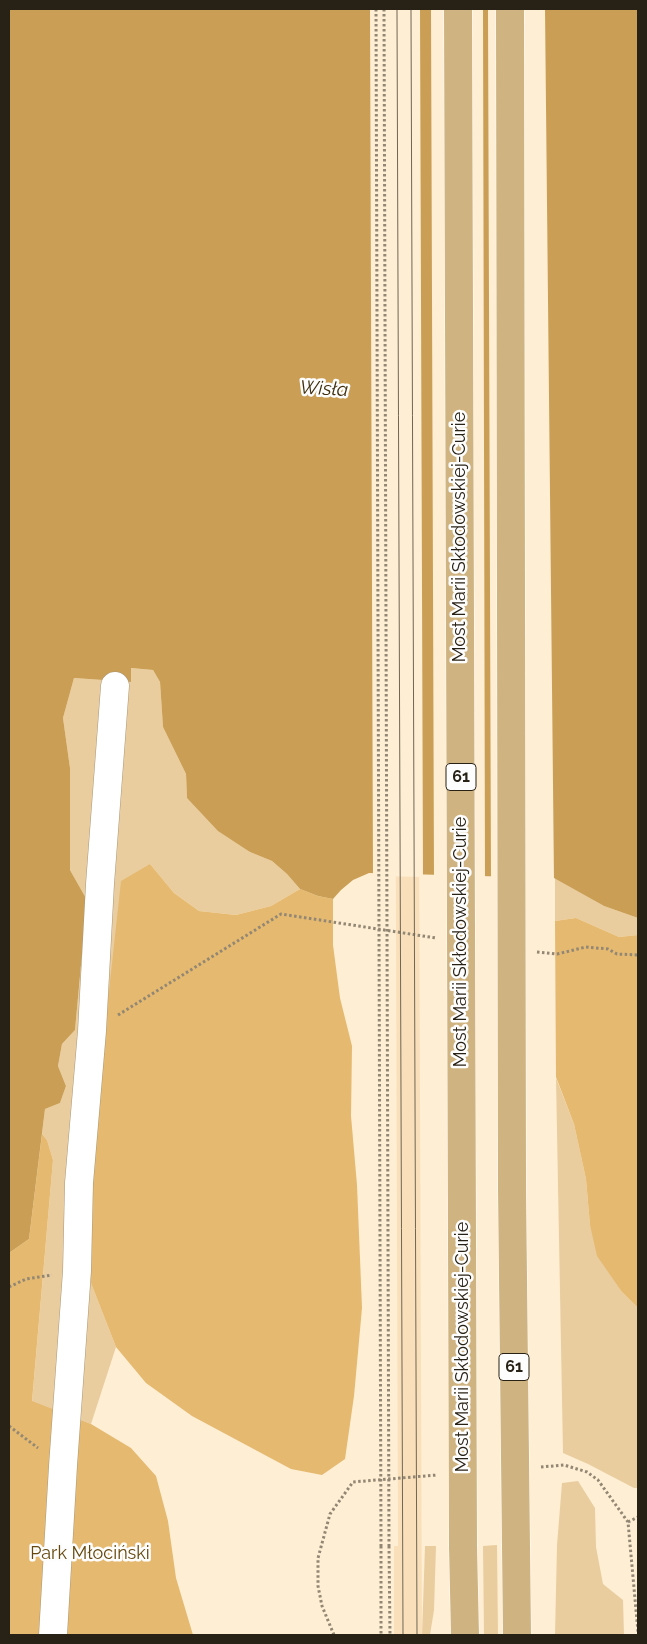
<!DOCTYPE html>
<html>
<head>
<meta charset="utf-8">
<style>
  body { margin:0 }
  #map { position:relative; width:647px; height:1644px; overflow:hidden; background:#feeed4; font-family:Raleway,sans-serif }
  canvas { display:block }
  .frame { position:absolute; inset:0; border:10px solid #282115; pointer-events:none }
</style>
</head>
<body>
<div id="map">
<canvas width="647" height="1644"></canvas>
<div class="frame"></div>
</div>
<script>
const ctx = document.querySelector('canvas').getContext('2d');
ctx.lineJoin = 'round';
function paint(path, color) {
  ctx.fillStyle = color;
  ctx.fill(path, 'evenodd');
}
function poly(rows) {
  const path = new Path2D();
  for (const r of rows) {
    path.moveTo(r[0], r[1]);
    for (let i = 2; i < r.length; i += 2) path.lineTo(r[i], r[i + 1]);
  }
  return path;
}
function trace(path, color, width, dash) {
  ctx.strokeStyle = color;
  ctx.lineWidth = width;
  ctx.lineCap = dash ? 'butt' : 'round';
  ctx.setLineDash(dash || []);
  ctx.stroke(path);
}
function write(font, color, halo, rows, align = 'center') {
  ctx.font = font + ' Raleway,sans-serif';
  ctx.lineWidth = 5;
  ctx.setLineDash([]);
  ctx.textBaseline = 'middle';
  ctx.strokeStyle = halo;
  ctx.fillStyle = color;
  for (const [text, x, y, turn = 0] of rows) {
    ctx.save();
    ctx.translate(x, y);
    ctx.rotate((+turn || 0) * Math.PI / 180);
    ctx.textAlign = isNaN(turn) ? turn : align;
    if (halo) ctx.strokeText(text, 0, 0);
    ctx.fillText(text, 0, 0);
    ctx.restore();
  }
}
const built = poly([
  [393,9,416,9,422,1635,394,1635,394,1546,398,1546]
]);
const green = poly([
  [130,668,153,670,160,682,163,727,186,774,187,798,250,852,272,861,287,874,300,889,271,906,236,915,199,911,174,893,150,864,80,1255,116,1347,91,1424,32,1402,53,1160,47,1140,42,1134,45,1109,60,1103,66,1086,58,1066,62,1044,75,1030,87,900,70,870,70,768,63,718,74,678,130,682],
  [555,878,604,906,638,918,638,935,619,937,576,918,555,921],
  [556,1078,574,1124,586,1179,590,1225,622,1292,638,1308,638,1488,634,1488,588,1464,563,1453],
  [578,1481,595,1508,596,1547,603,1584,623,1600,624,1635,555,1635,557,1545,562,1483],
  [497,1545,498,1635,484,1635,483,1546],
  [425,1546,436,1546,434,1610,430,1635,422,1635]
]);
const forest = poly([
  [150,864,174,893,199,911,236,915,271,906,300,889,318,896,333,899,333,945,340,998,352,1046,351,1116,357,1185,362,1308,354,1396,345,1459,322,1475,291,1469,192,1416,146,1383,116,1347,80,1255,121,881],
  [576,918,619,937,638,935,638,1308,622,1292,597,1256,590,1225,586,1179,574,1124,556,1077,555,921],
  [42,1134,47,1140,53,1160,32,1401,91,1424,131,1448,156,1476,168,1521,176,1578,193,1635,9,1635,9,1253,29,1239]
]);
const water = poly([
  [9,9,638,9,638,918,604,906,554,878,369,873,353,880,341,890,333,899,318,896,300,889,287,874,272,861,250,852,218,831,187,798,186,774,163,727,160,682,153,670,131,668,131,682,74,678,63,718,70,768,70,870,87,900,75,1030,62,1044,58,1066,66,1086,60,1103,45,1109,29,1239,9,1253]
]);
const pier = poly([
  [370,9,420,9,423,877,373,876],
  [431,9,483,9,485,879,434,877],
  [488,9,545,9,554,881,491,879]
]);
const path = poly([
  [537,952,557,954,586,947,608,949,617,954,638,955],
  [118,1015,281,914,436,938],
  [9,1287,26,1279,52,1275],
  [9,1426,38,1448],
  [541,1467,564,1465,587,1472,598,1480,628,1522,638,1632],
  [628,1522,638,1517],
  [381,1546,381,1635],
  [389,1546,390,1635],
  [334,1635,322,1606,318,1586,318,1558,330,1514,353,1482,437,1475]
]);
const minor = poly([
  [53,1635,63,1466,77,1271,79,1183,92,1031,100,884,115,686]
]);
const major = poly([
  [463,1546,465,1635],
  [516,1546,517,1635]
]);
const tram = poly([
  [397,9,403,1635],
  [411,9,417,1635]
]);
const pathBridge = poly([
  [376,9,381,1546],
  [384,9,389,1546]
]);
const majorBridge = poly([
  [458,9,463,1546],
  [510,9,512,1188,516,1546]
]);
const shields = [
  [461,777,30],
  [514,1367,30]
];
const shieldNames = [
  ["61",461,777],
  ["61",514,1367]
];
const streetNames = [
  ["Most Marii Skłodowskiej-Curie",460,537,-90],
  ["Most Marii Skłodowskiej-Curie",461,942,-90],
  ["Most Marii Skłodowskiej-Curie",463,1347,-90]
];
const parkNames = [
  ["Park Młociński",90,1554]
];
const waterNames = [
  ["Wisła",324,389,3]
];
paint(built, '#f9e0ba');
paint(green, '#eacd9f');
paint(forest, '#e5b96f');
paint(water, '#ca9f55');
paint(pier, '#feeed4');
trace(minor, '#a99678', 29);
trace(major, '#fff', 29);
trace(path, '#928774', 3, [2.5, 2.5]);
trace(minor, '#fff', 28);
trace(major, '#cfb380', 28);
trace(tram, '#706655', 1);
trace(majorBridge, '#fff', 29, []);
trace(pathBridge, '#928774', 3, [2.5, 2.5]);
trace(majorBridge, '#cfb380', 28);
for (const [x, y, w] of shields) {
  const box = new Path2D();
  box.roundRect(x - w / 2, y - 13.5, w, 27, 4);
  ctx.fillStyle = '#fdfdfd';
  ctx.fill(box);
  trace(box, '#282115', 1);
}
write('bold 16px', '#282115', null, shieldNames);
write('18px', '#282115', '#fdfdfd', streetNames);
write('18px', '#66480e', '#fdfdfd', parkNames);
write('italic 19px', '#402e0d', '#fdfdfd', waterNames);
</script>
</body>
</html>
